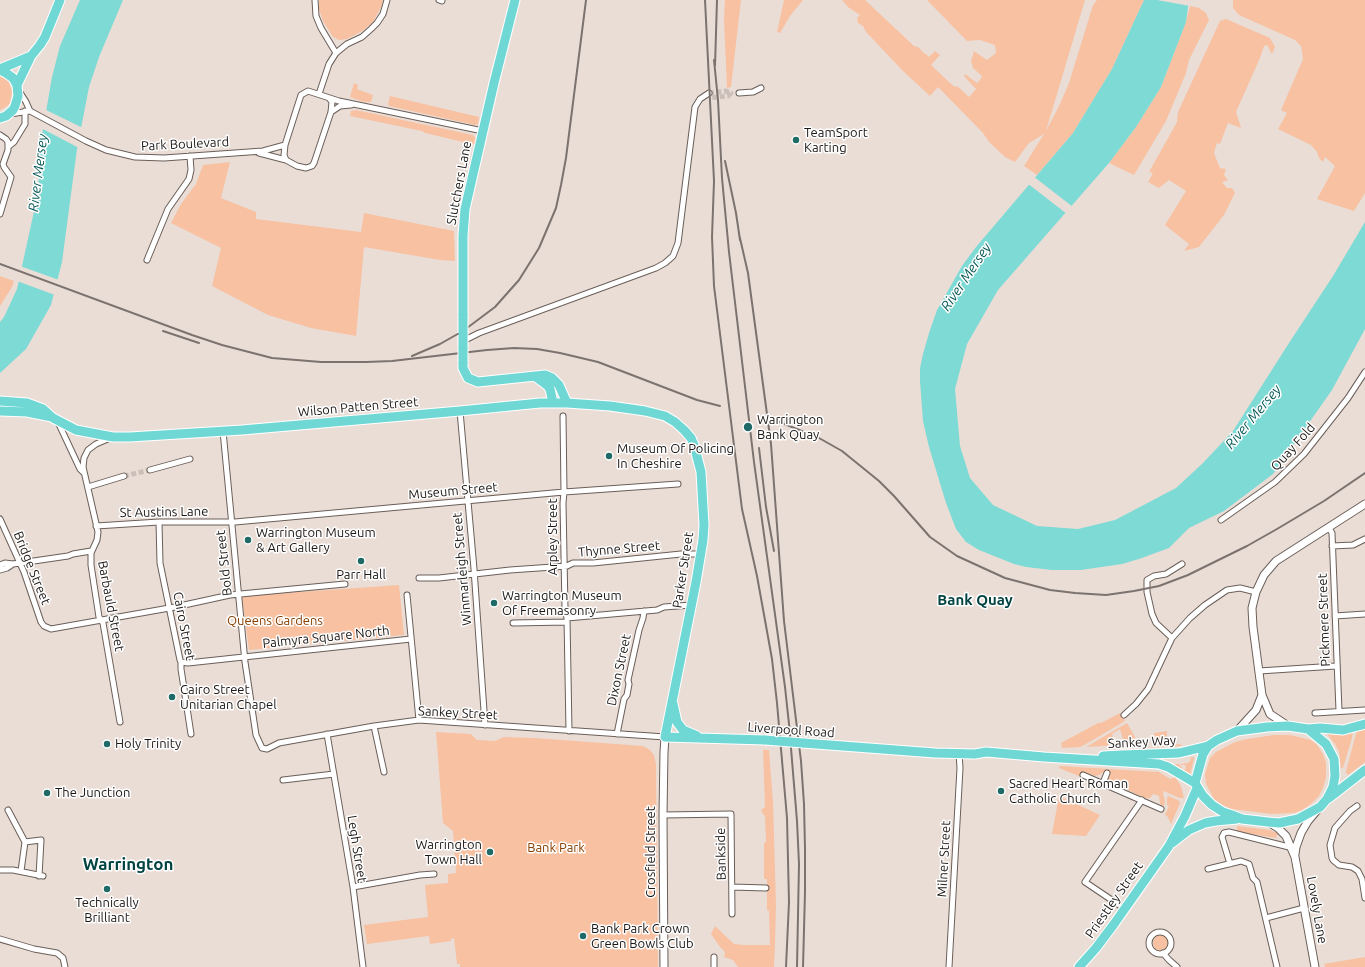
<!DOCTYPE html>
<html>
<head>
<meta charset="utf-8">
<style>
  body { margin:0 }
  canvas { display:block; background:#eaddd6 }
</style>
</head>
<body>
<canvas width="1365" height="967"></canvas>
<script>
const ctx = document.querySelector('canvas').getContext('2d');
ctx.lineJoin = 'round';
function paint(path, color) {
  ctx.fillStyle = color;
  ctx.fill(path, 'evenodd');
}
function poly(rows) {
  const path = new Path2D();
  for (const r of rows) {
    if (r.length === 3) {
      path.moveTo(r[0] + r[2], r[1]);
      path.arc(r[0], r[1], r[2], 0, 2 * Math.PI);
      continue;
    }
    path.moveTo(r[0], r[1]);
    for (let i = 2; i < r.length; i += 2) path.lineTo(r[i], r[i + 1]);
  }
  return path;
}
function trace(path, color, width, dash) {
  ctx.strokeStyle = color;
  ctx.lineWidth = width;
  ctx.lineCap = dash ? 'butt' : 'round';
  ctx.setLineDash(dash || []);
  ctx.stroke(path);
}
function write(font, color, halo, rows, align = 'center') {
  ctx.font = font + ' Ubuntu,sans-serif';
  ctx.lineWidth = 3;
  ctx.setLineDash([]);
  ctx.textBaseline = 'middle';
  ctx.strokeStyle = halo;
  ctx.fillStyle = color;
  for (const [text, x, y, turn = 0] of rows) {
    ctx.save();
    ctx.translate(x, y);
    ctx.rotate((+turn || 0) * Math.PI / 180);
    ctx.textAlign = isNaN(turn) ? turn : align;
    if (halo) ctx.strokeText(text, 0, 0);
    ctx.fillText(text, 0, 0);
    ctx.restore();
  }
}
const green = poly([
  [319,0,383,0,381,7,373,22,364,30,347,39,339,40,333,37,323,21,319,9],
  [725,0,741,0,731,87,727,88,724,20],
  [784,0,803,0,790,16,780,33,777,32],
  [842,0,865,0,914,46,918,47,925,54,926,54,929,57,935,51,940,55,931,65,950,83,955,87,957,86,969,97,976,89,964,76,965,74,977,83,980,80,982,76,973,68,971,61,974,51,987,60,996,53,995,45,980,40,967,41,927,0,1085,0,1046,131,1060,104,1069,83,1093,5,1097,0,1144,0,1112,69,1073,133,1037,175,1024,166,1044,134,1029,143,1015,162,1005,157,989,142,983,133,938,87,930,96,903,71,866,32,863,26,858,23,857,18,860,15,848,7],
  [1233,0,1365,0,1365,193,1354,211,1317,199,1335,166,1325,157,1323,162,1319,158,1317,152,1311,145,1278,129,1287,113,1281,110,1303,59,1301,46,1295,40,1239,15,1233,8],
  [1190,6,1199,8,1206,13,1209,20,1189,60,1186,73,1166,121,1134,175,1109,163,1136,127,1161,87,1186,22],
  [1226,19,1270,38,1275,47,1272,54,1267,45,1264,46,1260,58,1236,112,1241,128,1228,123,1220,144,1217,143,1214,153,1220,168,1226,169,1224,175,1228,180,1222,182,1227,188,1232,188,1235,193,1224,215,1199,247,1184,251,1189,244,1165,225,1186,191,1169,180,1159,188,1148,182,1153,173,1149,172,1177,122,1178,112,1220,21],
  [0,75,8,80,12,91,10,103,6,107,0,110],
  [354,83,358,85,357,89,373,95,371,102,364,102,350,97],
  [390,96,479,117,478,124,475,125,389,106,388,104],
  [356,110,473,135,477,140,476,145,425,133,422,131,350,116,351,111],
  [230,162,221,198,256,212,256,219,361,232,364,213,454,231,455,261,440,260,364,247,356,336,311,328,268,315,212,286,221,248,171,223,181,204,196,184,203,165],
  [0,276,14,281,12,287,0,306],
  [399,585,404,635,249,650,242,596],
  [1120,713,1125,721,1086,744,1080,747,1062,748,1061,743,1098,723,1101,723],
  [1127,723,1139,744,1086,747],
  [1120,729,1124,743,1115,743,1112,734],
  [1365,728,1365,762,1348,775,1346,773,1346,771,1357,730],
  [1167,731,1167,735,1163,743,1156,743,1154,733],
  [1353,731,1352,738,1343,768,1341,768,1339,752,1335,744,1327,734],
  [436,732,471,734,477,740,495,741,504,737,535,738,643,746,650,750,654,755,656,764,658,967,460,967,460,964,457,964,454,938,451,939,451,941,430,944,429,936,367,944,364,925,428,917,425,885,448,883,448,874,456,873,453,831,443,823],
  [1274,735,1290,735,1311,740,1317,745,1323,754,1326,763,1326,777,1323,788,1319,796,1311,804,1302,810,1294,813,1272,814,1231,809,1222,805,1214,799,1206,784,1205,774,1210,758,1216,752,1235,742,1247,739],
  [1180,744,1182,746,1139,748,1139,747,1155,747],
  [763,750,769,750,773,802,776,906,775,944,774,967,738,967,733,960,724,957,725,952,720,947,711,934,715,926,734,944,744,945,770,945,769,911,767,910,767,879,764,879,764,844,766,841,765,816,763,814,761,810,765,807],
  [1193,757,1194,758,1190,776,1174,765,1175,764,1180,764,1180,766,1182,767,1182,769,1185,770,1186,765,1181,765,1181,764,1188,763,1191,760,1190,758],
  [1060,766,1159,772,1170,779,1175,777,1181,786,1184,798,1179,798,1164,791,1163,794,1165,800,1164,806,1160,804,1159,796,1153,794,1150,798,1145,798,1108,781,1109,774,1104,772,1099,775,1095,776,1083,772,1082,775,1079,776,1059,768],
  [1059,796,1100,815,1086,836,1052,834],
  [1168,796,1178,800,1180,803,1171,824,1167,816,1165,815,1169,806,1167,805,1167,798],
  [1237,826,1270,830,1281,835,1277,835,1276,838,1251,834,1250,834,1241,832,1237,832],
  [1161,943,8],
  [1365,957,1365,967,1325,967,1324,964]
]);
const water = poly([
  [80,0,123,0,99,57,89,87,77,149,62,262,51,305,26,349,0,373,0,322,4,317,17,289,38,193,41,141,52,77,60,46],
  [1144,0,1189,0,1186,22,1161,87,1136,127,1109,163,998,290,967,344,955,389,960,446,970,478,993,505,1037,526,1078,529,1115,520,1176,488,1203,463,1233,431,1289,343,1333,276,1365,222,1365,329,1332,390,1273,474,1224,511,1189,528,1169,548,1139,559,1122,564,1081,570,1052,570,1026,567,1014,564,979,550,966,542,956,529,946,503,929,447,923,421,920,381,920,368,923,354,929,333,937,310,962,266,976,247,1073,133,1112,69]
]);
const pier = poly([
  [1157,0,1191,0,1190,6],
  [44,109,83,128,79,148,41,128],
  [1033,176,1073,207,1067,214,1027,183],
  [20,266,59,280,55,295,17,281]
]);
const minorTunnel = poly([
  [709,93,726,91,731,93,728,96,709,98],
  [124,476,150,470]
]);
const minor = poly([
  [315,0,316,16,321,28,336,53,329,64,319,94],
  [439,0,442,1],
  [336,53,347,44,362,37,371,29,377,23,383,14,387,0],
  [19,91,26,102,30,111],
  [739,93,753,92,761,88],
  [331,112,340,106,351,105],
  [10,114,30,111,86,141,106,150,135,157,164,158,263,151,285,145],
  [0,135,6,139,8,142,8,150,3,164,4,167,11,177,0,214],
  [9,146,14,142,25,124,25,111],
  [259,153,286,160,297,166,306,168,312,166,314,163,331,112,332,102,329,98],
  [286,160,284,155,285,145,301,95,308,91,339,101,483,131],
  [147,260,168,209,189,179,191,170,190,156],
  [463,341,479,333,656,268,665,263,673,256,678,243,695,107,700,99,709,93],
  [460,411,474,569,485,725],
  [563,416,564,492,563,503,565,609,567,618,569,731],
  [57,420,80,469,83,472],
  [223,431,245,662,256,735,262,748,267,749,279,743,374,726,419,720,665,737],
  [110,438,96,444,88,450,84,458,83,467,98,532,97,540,91,553,91,565,99,617,103,623,120,722],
  [150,470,190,459],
  [88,487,124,476],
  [0,519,24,572,41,622,44,626,51,629,175,607,230,595,345,584],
  [1221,520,1275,482,1304,454,1348,398,1365,372],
  [159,522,160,563,180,660,181,662,181,669,191,734],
  [96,526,159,522,235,522,564,492,678,484],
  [1329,528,1332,533,1339,711],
  [1332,546,1353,545,1365,539],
  [0,565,5,563,13,564,68,556,73,554,91,551],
  [0,570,7,568,13,564],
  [419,578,439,578,510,570,567,566,573,563,593,563,681,554,701,554],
  [407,595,419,720],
  [1335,616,1365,614],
  [567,618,657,610,664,607,691,605],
  [513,623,567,622],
  [1172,638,1156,623,1152,614,1147,592,1147,580,1154,576,1166,574,1182,564],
  [181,662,188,663,411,639],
  [1259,671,1336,666],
  [1315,713,1365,710],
  [1124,715,1136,704,1148,689,1172,638,1190,618,1205,605,1227,590,1240,588,1256,592],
  [374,726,384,772],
  [327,734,353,887,363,967],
  [617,734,624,699,627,695,629,684,628,680,639,630,643,618,644,611],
  [1083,775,1161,809],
  [283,780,334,774],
  [1103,783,1107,773],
  [1357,806,1350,811,1335,828,1330,845,1332,858,1333,860,1339,865,1352,867,1358,871,1362,879,1365,898],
  [8,810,25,842],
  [663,815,731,814,732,914],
  [1230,864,1222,837,1224,833,1229,832,1293,848],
  [1208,869,1241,861,1249,864,1253,878,1257,882,1277,967],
  [0,870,13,870,43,876],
  [21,871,25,842,41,840,39,876],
  [353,887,420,875,434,874],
  [732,887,766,888],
  [1125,909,1085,882,1142,800],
  [1266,918,1304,908],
  [1160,943,11],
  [0,939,34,949,57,953,63,958,65,967],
  [1163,953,1169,960,1177,967],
  [714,957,714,967],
  [949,967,960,768,959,753]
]);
const tertiary = poly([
  [1288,726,1270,714,1262,695,1253,627,1252,608,1256,592,1264,575,1276,561,1365,504],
  [1237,731,1256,710,1262,695],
  [1270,823,1278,828,1286,836,1295,857,1315,967],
  [1295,854,1296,847,1301,833,1308,821,1318,809],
  [664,967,663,815,664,752,665,737]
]);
const trunk = poly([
  [0,69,31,56],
  [0,70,6,73,13,78,17,85,18,96,15,106,13,110,6,116,0,118],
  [17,85,31,56,40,45,45,37,60,0],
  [463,316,463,236,465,209,494,83,515,0],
  [463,333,463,349],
  [463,362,463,368,468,378,478,382,545,375,552,378,559,385,567,403],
  [536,377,547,385,550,389,553,403],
  [0,401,27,403,43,409,53,418,76,430,113,437,130,437,242,430,460,411,540,403,567,403,610,406,645,411,665,416,675,422,684,430,691,438,694,445,701,472,704,525,703,540,696,582,665,737,765,740],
  [0,411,27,412,52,417],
  [673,704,677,722,683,730,697,736],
  [1288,726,1308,729,1326,744,1334,759,1335,776,1333,787,1327,799,1320,807,1298,819,1279,823,1268,822,1242,819,1232,815,1223,812,1212,805,1203,796,1195,783,1203,754,1208,746,1217,740,1237,731,1267,727,1288,726],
  [1308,729,1320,728,1343,730,1365,724],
  [803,743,935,753,975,754,986,752,1044,757,1159,764,1168,767,1195,783],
  [1103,756,1122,755,1179,753,1208,746],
  [1329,798,1365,770],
  [1172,843,1189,830,1205,823,1216,821,1237,819],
  [1079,967,1096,948,1114,924,1169,846,1185,816,1197,788]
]);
const rail = poly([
  [705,0,714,181,712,237,714,286,742,509,757,576,772,659,777,703,787,818,789,902,786,967],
  [714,60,718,100,722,178,729,252,754,462,785,687,789,724,797,821,799,864,797,967],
  [715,66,717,0],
  [725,161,736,213,740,240],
  [739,234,748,273,771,444,784,621,801,761,804,804,805,849,805,892,803,967],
  [0,264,192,335,222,345,272,358,321,362,366,362,392,361,487,350,514,348,537,349,560,353,598,362,697,400,720,406],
  [163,331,199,343],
  [412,356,440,344,463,331,495,307,519,280,539,248,556,208,561,185,566,158,586,0],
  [777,421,819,438,842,451,879,481,894,496,930,537,957,556,1005,578,1050,590,1075,593,1106,595,1134,591,1159,586,1188,575,1247,546,1277,529,1324,501,1365,473],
  [759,448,766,507,774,551]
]);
const trunkBridge = poly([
  [463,333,463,316],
  [463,349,463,362],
  [765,740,803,743]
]);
const markers = [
  [796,140,4,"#1f6a67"],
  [748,427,5,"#1f6a67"],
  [609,456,4,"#1f6a67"],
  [248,540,4,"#1f6a67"],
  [361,561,4,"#1f6a67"],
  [494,603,4,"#1f6a67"],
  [172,697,4,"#1f6a67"],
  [107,744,4,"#1f6a67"],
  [1001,791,4,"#1f6a67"],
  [47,793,4,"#1f6a67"],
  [490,852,4,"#1f6a67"],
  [107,889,4,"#1f6a67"],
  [583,936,4,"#1f6a67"]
];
const poiNames = [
  ["TeamSport",804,133],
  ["Karting",804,148],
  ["Warrington",757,420],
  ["Bank Quay",757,435],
  ["Museum Of Policing",617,449],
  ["In Cheshire",617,464],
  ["Warrington Museum",256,533],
  ["& Art Gallery",256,548],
  ["Parr Hall",361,575,"center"],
  ["Warrington Museum",502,596],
  ["Of Freemasonry",502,611],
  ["Cairo Street",180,690],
  ["Unitarian Chapel",180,705],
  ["Holy Trinity",115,744],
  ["Sacred Heart Roman",1009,784],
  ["Catholic Church",1009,799],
  ["The Junction",55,793],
  ["Warrington",482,845,"right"],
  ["Town Hall",482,860,"right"],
  ["Technically",107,903,"center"],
  ["Brilliant",107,918,"center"],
  ["Bank Park Crown",591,929],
  ["Green Bowls Club",591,944]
];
const streetNames = [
  ["Park Boulevard",185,144,-3],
  ["Slutchers Lane",459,183,-79],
  ["Wilson Patten Street",358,407,-5],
  ["Quay Fold",1293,447,-48],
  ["Museum Street",453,491,-5],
  ["St Austins Lane",164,512,-1],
  ["Arpley Street",553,537,-90],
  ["Thynne Street",619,549,-5],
  ["Bold Street",224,563,-96],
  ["Bridge Street",32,568,68],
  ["Winmarleigh Street",462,569,-95],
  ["Parker Street",683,570,-81],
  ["Barbauld Street",111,606,79],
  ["Pickmere Street",1324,620,-92],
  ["Cairo Street",184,626,79],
  ["Palmyra Square North",326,637,-6],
  ["Dixon Street",619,670,-78],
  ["Sankey Street",458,713,3],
  ["Liverpool Road",791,730,4],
  ["Sankey Way",1142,742,-3],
  ["Legh Street",357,849,81],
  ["Crosfield Street",651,852,-90],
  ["Bankside",721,854,-91],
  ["Milner Street",944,859,-87],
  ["Priestley Street",1114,900,-55],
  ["Lovely Lane",1317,910,80]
];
const parkNames = [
  ["Queens Gardens",275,621],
  ["Bank Park",556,848]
];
const waterNames = [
  ["River Mersey",38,173,-83],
  ["River Mersey",966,277,-56],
  ["River Mersey",1253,417,-50]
];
const quarterNames = [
  ["Bank Quay",975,600]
];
const districtNames = [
  ["Warrington",128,864]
];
paint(green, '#f7c1a2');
paint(water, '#7edad5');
paint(pier, '#eaddd6');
trace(minorTunnel, '#cbbfb9', 5, [5, 2.5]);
trace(minor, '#6a5f59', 7);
trace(tertiary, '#6a5f59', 9);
trace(trunk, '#fff', 11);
trace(minor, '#fff', 5);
trace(tertiary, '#fff', 7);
trace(trunk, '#70d8d4', 9);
trace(rail, '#7c736f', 2);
trace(trunkBridge, '#fff', 11, []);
trace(trunkBridge, '#70d8d4', 9);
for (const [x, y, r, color] of markers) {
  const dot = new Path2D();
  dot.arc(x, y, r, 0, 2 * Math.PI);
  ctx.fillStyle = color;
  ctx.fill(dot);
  trace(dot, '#fff', 1.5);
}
write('13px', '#1d1816', '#fff', poiNames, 'left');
write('13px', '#1d1816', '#fff', streetNames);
write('13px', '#883f00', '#fff', parkNames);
write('italic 14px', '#085b58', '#fff', waterNames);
write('bold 15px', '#004341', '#fff', quarterNames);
write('bold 17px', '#004341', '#fff', districtNames);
</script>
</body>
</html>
